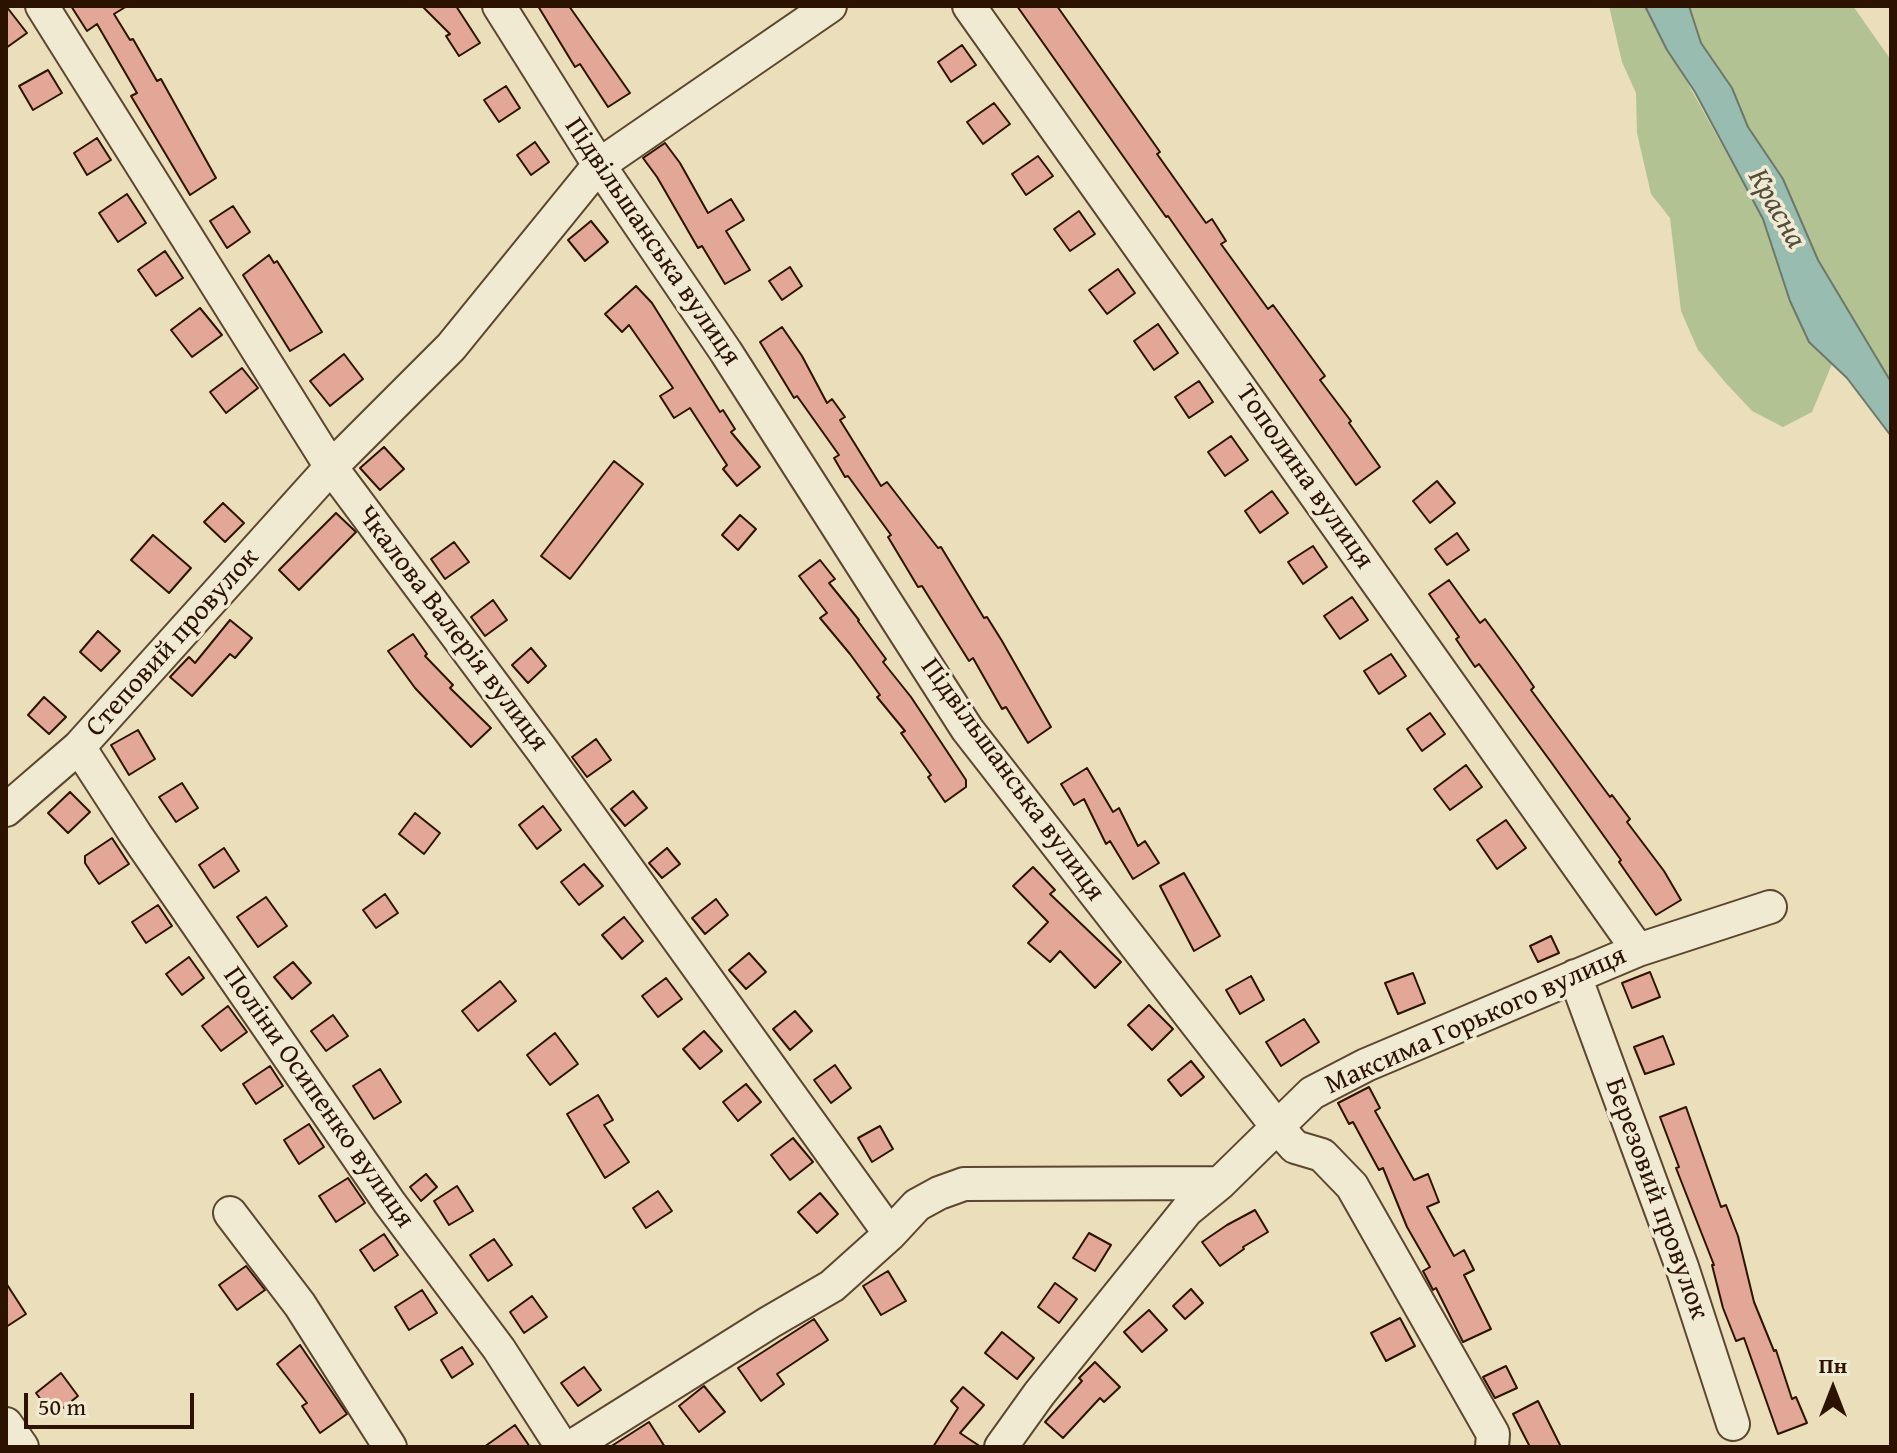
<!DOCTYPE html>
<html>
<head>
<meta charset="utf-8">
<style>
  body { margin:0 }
  #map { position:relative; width:1897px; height:1453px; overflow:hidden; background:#eadebb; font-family:"Gentium Book Plus",serif }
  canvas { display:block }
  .frame { position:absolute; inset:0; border:8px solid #2c1300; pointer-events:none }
  .north { position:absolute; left:1793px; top:1349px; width:80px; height:80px; -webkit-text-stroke:6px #f1ead3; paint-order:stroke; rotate:0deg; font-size:22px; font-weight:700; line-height:32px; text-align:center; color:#2c1300 }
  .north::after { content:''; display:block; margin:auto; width:28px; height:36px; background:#2c1300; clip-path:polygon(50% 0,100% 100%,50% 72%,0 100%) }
  .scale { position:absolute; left:24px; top:1393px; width:170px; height:36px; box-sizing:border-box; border:4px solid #2c1300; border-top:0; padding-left:10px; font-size:24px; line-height:28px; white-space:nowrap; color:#2c1300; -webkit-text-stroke:6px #f1ead3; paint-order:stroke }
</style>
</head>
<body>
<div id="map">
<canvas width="1897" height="1453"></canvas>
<div class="frame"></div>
<div class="north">Пн</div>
<div class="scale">50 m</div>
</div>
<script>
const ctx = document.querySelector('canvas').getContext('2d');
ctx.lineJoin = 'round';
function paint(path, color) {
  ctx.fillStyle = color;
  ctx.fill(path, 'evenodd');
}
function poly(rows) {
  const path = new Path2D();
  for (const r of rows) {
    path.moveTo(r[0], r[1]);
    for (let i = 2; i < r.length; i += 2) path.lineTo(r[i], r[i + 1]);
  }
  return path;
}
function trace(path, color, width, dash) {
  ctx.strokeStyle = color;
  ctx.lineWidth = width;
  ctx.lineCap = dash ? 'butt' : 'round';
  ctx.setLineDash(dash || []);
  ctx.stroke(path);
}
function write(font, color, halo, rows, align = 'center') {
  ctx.font = font + ' "Gentium Book Plus",serif';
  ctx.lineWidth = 7;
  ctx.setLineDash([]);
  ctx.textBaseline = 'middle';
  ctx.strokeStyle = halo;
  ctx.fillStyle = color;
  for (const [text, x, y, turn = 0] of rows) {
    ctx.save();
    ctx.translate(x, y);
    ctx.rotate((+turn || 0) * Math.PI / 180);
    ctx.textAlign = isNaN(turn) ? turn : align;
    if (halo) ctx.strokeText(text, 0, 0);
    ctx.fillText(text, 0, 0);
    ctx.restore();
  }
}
const green = poly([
  [1609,6,1645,6,1763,219,1790,301,1809,342,1832,364,1812,412,1783,427,1752,411,1725,382,1698,350,1681,311,1670,218,1651,194,1637,133,1636,93,1622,62],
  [1689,6,1853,6,1891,60,1891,381,1851,320,1815,254,1783,179,1748,127,1732,88,1701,43]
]);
const water = poly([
  [1645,6,1689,6,1701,43,1732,88,1748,127,1783,179,1818,260,1891,382,1891,436,1847,378,1809,342,1790,301,1763,219,1695,92,1667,50,1645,6]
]);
const building = poly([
  [6,6,27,33,6,48,6,6],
  [71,6,127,6,114,14,130,40,133,39,157,81,161,79,216,178,190,195,131,96,137,93,97,24,87,31,71,6],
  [422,6,456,6,480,43,459,56,446,36,450,34,422,6],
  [538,6,569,6,630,93,608,107,580,64,575,67,538,6],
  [1017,6,1057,6,1160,152,1157,154,1206,223,1212,219,1226,241,1221,244,1268,309,1273,305,1325,376,1320,380,1351,421,1349,423,1380,467,1356,485,1168,216,1166,217,1017,6],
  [962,45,976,65,951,82,938,62,962,45],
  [48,70,62,93,33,110,19,86,48,70],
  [506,86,520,108,499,122,484,100,506,86],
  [994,103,1010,124,983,144,967,122,994,103],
  [97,138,111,160,87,175,74,153,97,138],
  [535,142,549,162,531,175,517,155,535,142],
  [665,143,680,163,708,213,731,199,744,220,726,231,750,270,725,284,702,246,698,248,657,177,643,158,665,143],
  [1038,156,1053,176,1026,195,1012,174,1038,156],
  [127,194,146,223,118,242,99,213,127,194],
  [233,206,250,232,227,248,210,221,233,206],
  [1079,211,1095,234,1070,251,1054,229,1079,211],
  [591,221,608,242,585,261,568,240,591,221],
  [165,251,183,278,156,296,138,270,165,251],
  [269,255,274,263,277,261,322,332,290,351,243,275,269,255],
  [790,267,802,286,782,300,769,281,790,267],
  [1118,269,1135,293,1107,314,1089,290,1118,269],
  [636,286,652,303,720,412,723,410,735,429,731,432,760,467,737,486,723,469,727,465,690,408,674,418,660,396,673,388,629,325,622,332,605,314,636,286],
  [200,308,222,335,192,357,171,330,200,308],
  [1158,324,1178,353,1154,370,1134,341,1158,324],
  [782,327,802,356,827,403,832,399,845,417,840,420,881,486,887,482,938,548,941,547,984,618,987,617,1002,641,1051,727,1028,743,1006,707,1002,709,973,658,969,661,922,586,918,587,888,537,891,535,848,476,845,477,834,458,839,455,797,396,794,398,760,342,782,327],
  [344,354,363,379,330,406,310,381,344,354],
  [242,368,258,388,226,413,210,392,242,368],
  [1199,381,1213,402,1189,418,1175,397,1199,381],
  [1231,436,1248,460,1225,476,1208,452,1231,436],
  [384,447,404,469,380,490,360,468,384,447],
  [614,461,643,484,570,579,541,556,614,461],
  [1437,481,1455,503,1430,523,1413,501,1437,481],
  [1272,491,1288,513,1260,533,1245,511,1272,491],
  [223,503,244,523,225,542,204,522,223,503],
  [336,513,356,532,299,590,279,570,336,513],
  [740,515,756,529,738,550,722,535,740,515],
  [1457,533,1469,550,1447,565,1435,549,1457,533],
  [153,535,191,568,169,593,131,560,153,535],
  [454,542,469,562,445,579,431,559,454,542],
  [1313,546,1327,567,1303,584,1288,562,1313,546],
  [820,560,835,579,829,583,859,620,858,621,886,659,883,662,911,697,966,780,966,787,945,802,928,777,931,775,901,733,905,731,877,697,880,695,850,654,820,618,827,613,799,576,820,560],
  [1449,580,1480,623,1485,619,1518,664,1534,687,1531,690,1610,797,1612,795,1630,819,1627,822,1664,871,1681,900,1656,915,1619,862,1621,860,1551,762,1479,664,1475,667,1456,639,1459,637,1429,594,1449,580],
  [1352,597,1368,620,1340,639,1324,616,1352,597],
  [493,600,507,620,485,636,471,617,493,600],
  [230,620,252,638,235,658,230,654,192,696,170,677,189,657,195,663,230,620],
  [98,631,120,651,101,671,80,652,98,631],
  [413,634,427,654,425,656,453,685,450,688,491,728,471,747,415,688,388,651,413,634],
  [531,648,546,666,528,683,512,665,531,648],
  [1391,654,1406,676,1379,694,1364,671,1391,654],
  [44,697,66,717,49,734,28,715,44,697],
  [1430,713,1445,734,1422,751,1407,729,1430,713],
  [138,730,155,759,129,775,111,745,138,730],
  [596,739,611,760,587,777,572,757,596,739],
  [1466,765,1482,787,1450,810,1434,789,1466,765],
  [1087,768,1113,812,1119,808,1138,846,1145,841,1159,863,1133,879,1110,841,1106,844,1084,799,1074,805,1061,784,1087,768],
  [182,783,198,808,176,822,159,797,182,783],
  [633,791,647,808,625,826,611,809,633,791],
  [70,792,90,812,68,833,48,813,70,792],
  [543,806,561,830,537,849,519,825,543,806],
  [415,813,440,833,424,854,399,834,415,813],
  [1506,820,1526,848,1497,869,1477,840,1506,820],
  [112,838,129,864,99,884,85,863,85,856,112,838],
  [224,848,239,871,214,888,199,865,224,848],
  [667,848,680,864,662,878,649,863,667,848],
  [584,864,603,886,579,905,561,882,584,864],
  [1033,867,1055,890,1050,894,1121,962,1095,988,1060,951,1050,962,1028,943,1048,922,1013,886,1033,867],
  [1184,873,1220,936,1194,951,1160,886,1184,873],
  [385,894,398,913,376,928,363,910,385,894],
  [266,897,287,926,258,947,237,917,266,897],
  [716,899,728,915,705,934,692,918,716,899],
  [158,905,172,926,146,943,132,922,158,905],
  [624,917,643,941,622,959,602,935,624,917],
  [1551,936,1559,953,1538,962,1530,946,1551,936],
  [749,953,766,972,746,989,729,970,749,953],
  [189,957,204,978,182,995,166,974,189,957],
  [293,962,311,983,292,999,274,977,293,962],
  [1650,972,1660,997,1632,1008,1622,983,1650,972],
  [1413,973,1425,1003,1398,1014,1385,983,1413,973],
  [1251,976,1264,1000,1240,1014,1226,990,1251,976],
  [666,978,682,999,658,1017,642,996,666,978],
  [500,981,516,1001,478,1031,462,1011,500,981],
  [1149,1005,1173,1029,1152,1050,1128,1025,1149,1005],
  [228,1006,247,1032,221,1051,202,1026,228,1006],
  [795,1011,812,1031,790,1050,773,1029,795,1011],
  [333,1015,348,1036,326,1051,311,1031,333,1015],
  [1304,1019,1319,1042,1281,1066,1266,1042,1304,1019],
  [704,1031,722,1051,700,1069,683,1049,704,1031],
  [555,1033,578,1064,550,1085,527,1055,555,1033],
  [1663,1036,1674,1064,1645,1074,1634,1047,1663,1036],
  [1191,1061,1204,1077,1181,1096,1168,1080,1191,1061],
  [835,1065,851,1088,831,1103,814,1080,835,1065],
  [270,1066,283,1086,256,1104,243,1084,270,1066],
  [380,1069,401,1102,374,1119,353,1086,380,1069],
  [746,1084,761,1102,738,1121,723,1102,746,1084],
  [1369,1087,1380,1108,1375,1111,1414,1180,1428,1174,1439,1202,1427,1207,1454,1256,1464,1250,1474,1270,1464,1275,1491,1329,1463,1342,1436,1288,1433,1290,1423,1271,1430,1267,1407,1227,1383,1168,1379,1170,1353,1122,1349,1124,1338,1103,1369,1087],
  [598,1095,613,1120,604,1125,629,1162,605,1178,567,1114,598,1095],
  [1686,1107,1721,1207,1726,1205,1738,1236,1754,1302,1774,1351,1776,1350,1792,1399,1796,1397,1807,1423,1778,1434,1744,1338,1736,1341,1723,1308,1712,1265,1714,1265,1676,1168,1679,1167,1660,1117,1686,1107],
  [309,1124,324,1147,299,1164,284,1140,309,1124],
  [880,1126,893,1149,872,1162,858,1138,880,1126],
  [793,1138,813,1162,790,1180,771,1155,793,1138],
  [426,1174,437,1187,421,1201,410,1187,426,1174],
  [348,1178,365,1203,336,1222,319,1196,348,1178],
  [457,1186,473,1211,449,1225,434,1201,457,1186],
  [658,1191,672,1211,646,1228,633,1208,658,1191],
  [820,1193,838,1214,817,1233,798,1212,820,1193],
  [1255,1210,1268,1232,1243,1247,1244,1249,1220,1266,1202,1242,1227,1225,1255,1210],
  [1089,1233,1111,1245,1095,1271,1073,1258,1089,1233],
  [384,1234,398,1255,374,1271,360,1250,384,1234],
  [494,1239,512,1265,488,1281,470,1255,494,1239],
  [246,1266,265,1290,237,1310,219,1285,246,1266],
  [888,1271,906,1301,881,1315,863,1286,888,1271],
  [6,1283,26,1314,6,1327,6,1283],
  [1055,1283,1077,1299,1059,1323,1038,1307,1055,1283],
  [1191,1289,1203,1303,1185,1319,1173,1306,1191,1289],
  [422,1290,437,1313,409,1330,395,1307,422,1290],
  [532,1296,547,1317,524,1333,510,1312,532,1296],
  [1149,1310,1167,1330,1142,1352,1124,1332,1149,1310],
  [1400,1318,1415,1346,1386,1361,1371,1333,1400,1318],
  [814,1319,828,1340,777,1374,784,1384,761,1401,738,1368,814,1319],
  [1002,1332,1034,1358,1017,1379,985,1353,1002,1332],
  [300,1345,347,1414,320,1433,302,1406,307,1403,277,1364,300,1345],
  [462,1347,473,1364,452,1378,441,1360,462,1347],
  [1095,1362,1120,1387,1104,1402,1100,1398,1063,1438,1045,1422,1082,1381,1079,1378,1095,1362],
  [1506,1366,1517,1388,1495,1398,1483,1377,1506,1366],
  [584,1367,601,1390,578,1406,561,1383,584,1367],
  [61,1373,78,1396,53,1416,36,1393,61,1373],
  [704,1386,725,1412,699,1432,679,1406,704,1386],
  [963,1387,984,1405,960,1433,981,1447,933,1447,958,1408,951,1401,963,1387],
  [1538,1401,1561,1447,1530,1447,1513,1414,1538,1401],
  [649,1422,665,1447,610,1447,649,1422],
  [515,1425,530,1447,484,1447,515,1425]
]);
const minor = poly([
  [42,6,331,467,542,750,890,1234],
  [499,6,599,165,726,352,967,729,1278,1128,1295,1147,1322,1155,1352,1186,1493,1434,1492,1447],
  [969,6,1638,950],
  [79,747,136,835,389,1202,499,1349,562,1447],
  [6,810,79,747,331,467,451,347,599,165,830,6],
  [1575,976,1682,1267,1733,1424],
  [230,1213,300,1305,390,1447],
  [6,1424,22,1447],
  [571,1447,770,1322,832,1286,890,1234,917,1205,939,1193,964,1184,1220,1183],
  [1001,1447,1039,1394,1187,1210,1220,1183,1312,1093,1366,1065,1638,950,1770,907]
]);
const streetNames = [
  ["Підвільшанська вулиця",652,242,56],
  ["Тополина вулиця",1304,477,55],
  ["Чкалова Валерія вулиця",452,629,53],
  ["Степовий провулок",173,643,-48],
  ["Підвільшанська вулиця",1012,780,54],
  ["Максима Горького вулиця",1476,1021,-24],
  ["Поліни Осипенко вулиця",318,1098,55],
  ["Березовий провулок",1656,1199,70]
];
const waterNames = [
  ["Красна",1776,209,60]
];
paint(green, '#b2c293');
paint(water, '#98bcb0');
trace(water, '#6d786a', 2);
paint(building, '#e2a796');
trace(building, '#2c1300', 2);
trace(minor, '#5c462f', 36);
trace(minor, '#f1ead3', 32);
write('28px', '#2c1300', '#f1ead3', streetNames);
write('italic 30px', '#524e3e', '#f1ead3', waterNames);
</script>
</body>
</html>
